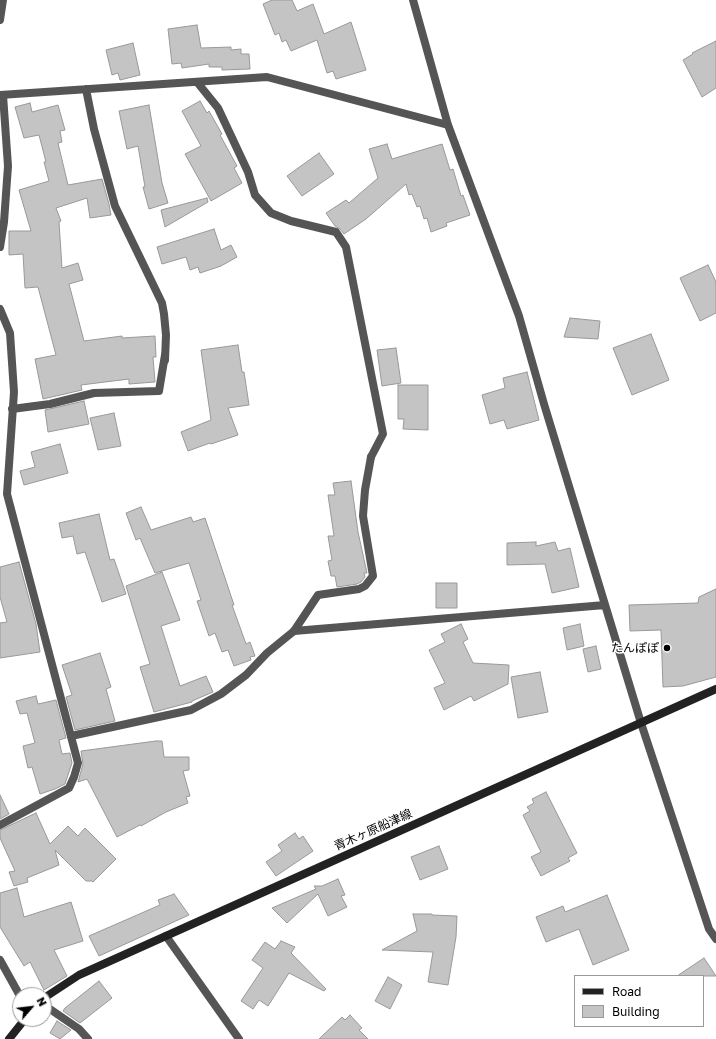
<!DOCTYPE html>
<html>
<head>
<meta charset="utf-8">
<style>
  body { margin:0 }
  #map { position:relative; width:716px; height:1039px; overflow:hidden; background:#fff; font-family:"Golos Text",sans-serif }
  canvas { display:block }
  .legend { position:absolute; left:574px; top:975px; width:130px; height:52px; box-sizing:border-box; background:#fff; border:1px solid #999; margin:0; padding:5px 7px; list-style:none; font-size:12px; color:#000 }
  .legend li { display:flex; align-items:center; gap:8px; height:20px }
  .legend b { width:20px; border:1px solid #999 }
  .north { position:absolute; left:12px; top:987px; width:40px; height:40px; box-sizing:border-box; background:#fff; border:1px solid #999; border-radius:50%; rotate:62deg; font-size:11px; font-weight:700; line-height:16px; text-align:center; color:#000 }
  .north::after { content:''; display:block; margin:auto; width:14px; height:18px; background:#000; clip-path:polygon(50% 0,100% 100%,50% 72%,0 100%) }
</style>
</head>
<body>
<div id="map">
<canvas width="716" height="1039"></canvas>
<ul class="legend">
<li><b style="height:5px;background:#222"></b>Road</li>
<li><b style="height:11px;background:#c4c4c4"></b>Building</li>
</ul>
<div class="north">N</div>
</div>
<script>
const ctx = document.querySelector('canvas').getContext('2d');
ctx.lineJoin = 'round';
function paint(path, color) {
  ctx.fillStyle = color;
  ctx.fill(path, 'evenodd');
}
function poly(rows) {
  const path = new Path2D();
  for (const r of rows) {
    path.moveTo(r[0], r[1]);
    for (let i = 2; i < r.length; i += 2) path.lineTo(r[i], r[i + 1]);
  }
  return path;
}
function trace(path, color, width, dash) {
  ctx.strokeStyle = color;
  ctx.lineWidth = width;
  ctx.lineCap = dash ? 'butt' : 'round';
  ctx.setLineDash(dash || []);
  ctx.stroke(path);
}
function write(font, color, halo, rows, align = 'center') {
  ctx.font = font + ' "Golos Text","Noto Sans JP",sans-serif';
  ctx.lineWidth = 3;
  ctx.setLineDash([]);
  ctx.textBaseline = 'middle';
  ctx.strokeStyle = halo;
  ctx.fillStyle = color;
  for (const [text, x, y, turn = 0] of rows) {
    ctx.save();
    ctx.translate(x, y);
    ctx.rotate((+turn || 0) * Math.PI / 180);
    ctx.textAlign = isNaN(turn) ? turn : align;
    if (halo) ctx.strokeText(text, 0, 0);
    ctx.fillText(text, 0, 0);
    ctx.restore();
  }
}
const building = poly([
  [272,0,292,0,297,11,313,4,324,34,351,22,366,70,336,79,333,71,327,73,317,40,291,51,286,40,282,42,279,33,275,35,263,4,272,0],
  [197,25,201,48,231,47,231,50,241,49,241,54,249,54,250,69,222,70,222,67,209,67,209,64,182,68,181,63,172,64,168,29,197,25],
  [716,41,716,88,702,97,683,60,693,54,692,53,716,41],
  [133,43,140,75,120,80,118,73,112,75,106,50,133,43],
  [200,101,207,113,209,111,222,134,220,135,237,166,234,168,242,183,211,201,185,154,201,146,182,111,200,101],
  [30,103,32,112,58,105,65,130,60,131,62,142,58,143,68,185,102,179,109,204,111,215,90,218,87,198,56,208,61,221,59,222,62,268,78,263,83,280,69,284,84,341,122,336,122,338,155,336,156,357,153,357,155,382,129,384,129,379,81,385,82,390,43,399,35,359,56,355,38,287,25,288,23,254,9,255,9,231,31,231,19,190,49,181,44,162,46,162,39,135,24,138,15,107,30,103],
  [149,105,162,183,168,203,149,209,143,187,145,187,138,146,127,149,119,111,149,105],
  [387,144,392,159,442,144,450,170,453,169,461,196,463,195,470,215,446,223,447,226,431,232,427,218,424,219,420,206,417,207,412,194,409,195,406,184,366,219,344,234,340,229,335,226,326,213,346,200,349,203,378,178,369,149,387,144],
  [319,153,334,174,302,196,287,176,319,153],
  [207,198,208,202,165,227,161,210,207,198],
  [214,229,221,250,231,245,237,257,221,266,200,273,198,267,190,270,186,257,162,264,157,247,214,229],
  [708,265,716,282,716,313,700,321,680,278,708,265],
  [570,318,600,321,598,339,564,337,570,318],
  [651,334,669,380,632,395,613,348,651,334],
  [238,345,242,372,244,372,249,405,228,408,238,435,211,444,210,443,188,451,181,432,211,420,201,350,238,345],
  [396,348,401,383,382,386,377,350,396,348],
  [527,372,539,420,507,429,504,420,490,424,482,395,505,388,503,378,527,372],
  [398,385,428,385,428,430,403,429,404,419,398,419,398,385],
  [84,401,89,424,48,432,45,410,84,401],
  [114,413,121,446,98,450,90,418,114,413],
  [60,444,68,473,24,485,20,471,35,467,31,452,60,444],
  [351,481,358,532,367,573,364,573,365,577,361,582,357,584,337,587,335,576,331,576,328,561,332,560,328,536,334,536,328,495,335,495,333,483,351,481],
  [141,507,151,530,191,517,193,522,205,518,234,605,232,605,246,644,250,642,255,656,250,657,251,660,234,666,228,650,222,652,215,633,209,636,197,601,201,600,189,563,155,573,140,538,136,540,126,513,141,507],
  [99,514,110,560,114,559,126,594,102,602,85,552,77,554,73,536,62,538,59,523,99,514],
  [536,542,536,546,555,542,558,551,570,548,579,587,552,593,545,564,507,565,507,543,536,542],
  [19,562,36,624,40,652,0,658,0,623,7,622,0,597,0,567,19,562],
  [162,572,180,620,161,626,180,686,206,676,213,692,192,701,192,702,154,712,140,667,150,664,126,586,162,572],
  [436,583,457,583,457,608,436,608,436,583],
  [716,589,716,677,683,686,663,687,661,630,630,631,629,605,698,603,699,597,716,589],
  [461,624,468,639,463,642,473,663,509,665,508,684,474,701,471,696,444,710,434,688,445,683,429,650,445,642,441,634,461,624],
  [580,624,584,646,567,650,563,628,580,624],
  [596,646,601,669,588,672,583,649,596,646],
  [100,653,111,687,106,689,115,721,75,730,66,697,72,695,62,665,100,653],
  [540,672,548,712,518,718,511,677,540,672],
  [36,696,38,704,56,700,66,738,59,740,62,754,70,753,72,763,65,784,55,789,40,794,32,767,28,768,23,746,35,743,27,713,20,714,16,701,36,696],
  [156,741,162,741,164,757,189,757,189,770,183,771,190,796,186,797,188,803,166,812,141,826,140,825,117,837,87,779,78,782,83,764,81,751,156,741],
  [546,792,577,853,568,858,570,861,541,876,531,857,541,852,523,815,530,811,527,807,534,803,532,799,546,792],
  [0,795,9,814,0,819,0,795],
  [36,813,50,844,68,826,78,836,85,828,116,859,93,882,92,881,86,881,55,850,59,865,27,878,28,882,14,886,9,872,15,871,0,838,0,830,36,813],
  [295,833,299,839,303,836,313,851,276,876,266,862,282,851,278,845,295,833],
  [439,846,448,869,420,880,411,857,439,846],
  [338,879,345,895,341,896,347,907,328,916,318,894,287,923,272,908,316,889,314,886,322,886,338,879],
  [17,888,24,917,71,902,83,941,54,950,67,976,44,990,30,962,24,966,0,927,0,893,17,888],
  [174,894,189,915,99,956,89,936,160,905,158,900,174,894],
  [607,895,629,950,593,965,579,929,546,942,536,917,563,906,565,912,607,895],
  [413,914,432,914,432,915,457,916,456,937,448,985,428,982,433,952,382,950,417,931,413,914],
  [281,941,295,947,291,953,326,989,324,991,289,973,268,1006,259,1000,253,1009,241,1001,263,968,252,960,265,942,275,949,281,941],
  [704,958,716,976,677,976,704,958],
  [388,977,402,985,390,1009,375,1001,388,977],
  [99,981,112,998,80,1023,63,1011,65,1008,99,981],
  [350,1015,362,1028,359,1030,368,1039,319,1039,342,1017,345,1020,350,1015],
  [57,1021,71,1030,60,1039,50,1033,57,1021]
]);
const service = poly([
  [0,247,4,222,8,166,3,95],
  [0,309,10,333,14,392,7,494,78,763,74,777,69,788,0,825],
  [12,409,50,404,94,393,159,391,165,355],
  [294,631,318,595,359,589,365,586,373,576,363,516,365,490,371,457],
  [44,1005,79,1029,88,1039]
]);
const minor = poly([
  [413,0,448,125,519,316,544,404,641,723,709,929,716,939],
  [0,20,3,0],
  [197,82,218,108,248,172,255,195,271,213,291,221,336,232,346,247,383,434,371,457],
  [86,89,94,129,115,206,162,303,164,314,166,335,165,360],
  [0,95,267,77,448,125],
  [71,736,191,710,221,694,246,675,267,653,294,631,605,605],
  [166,936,239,1039],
  [0,960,20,996]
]);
const secondary = poly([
  [44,998,79,975,716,689],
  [9,1039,25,1019]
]);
const markers = [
  [667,648,4,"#000"]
];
const poiNames = [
  ["たんぽぽ",659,648]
];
const streetNames = [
  ["青木ヶ原船津線",373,830,-24]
];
paint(building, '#c4c4c4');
trace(building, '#999', 1);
trace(service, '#555', 8);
trace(minor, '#555', 8);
trace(secondary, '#222', 8);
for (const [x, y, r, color] of markers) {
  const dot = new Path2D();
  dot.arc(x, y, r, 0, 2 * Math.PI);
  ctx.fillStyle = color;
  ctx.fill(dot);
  trace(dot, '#fff', 1.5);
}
write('12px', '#000', '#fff', poiNames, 'right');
write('12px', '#000', '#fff', streetNames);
</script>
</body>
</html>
